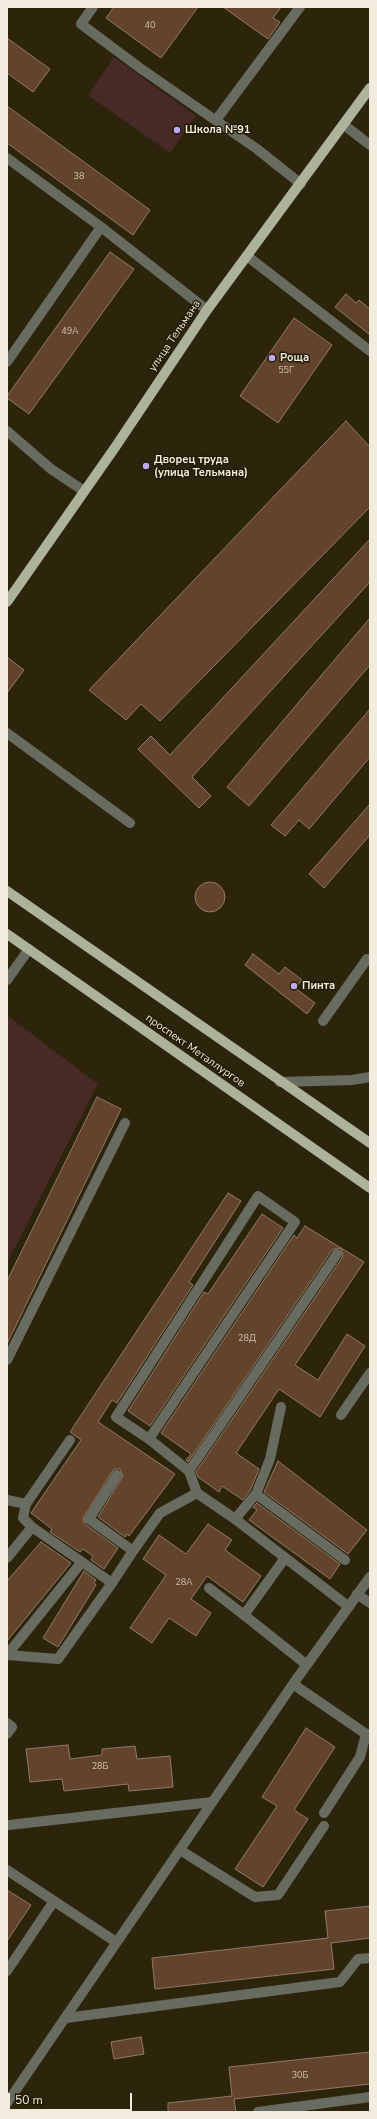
<!DOCTYPE html>
<html>
<head>
<meta charset="utf-8">
<style>
  body { margin:0 }
  #map { position:relative; width:377px; height:2119px; overflow:hidden; background:#2d240c; font-family:"Nunito Sans",sans-serif }
  canvas { display:block }
  .frame { position:absolute; inset:0; border:8px solid #f1ecdd; pointer-events:none }
  .scale { position:absolute; left:8px; top:2093px; width:124px; height:18px; box-sizing:border-box; border:2px solid #f1ecdd; border-top:0; padding-left:5px; font-size:12px; line-height:14px; white-space:nowrap; color:#f1ecdd; -webkit-text-stroke:3px #231a04; paint-order:stroke }
</style>
</head>
<body>
<div id="map">
<canvas width="377" height="2119"></canvas>
<div class="frame"></div>
<div class="scale">50 m</div>
</div>
<script>
const ctx = document.querySelector('canvas').getContext('2d');
ctx.lineJoin = 'round';
function paint(path, color) {
  ctx.fillStyle = color;
  ctx.fill(path, 'evenodd');
}
function poly(rows) {
  const path = new Path2D();
  for (const r of rows) {
    if (r.length === 3) {
      path.moveTo(r[0] + r[2], r[1]);
      path.arc(r[0], r[1], r[2], 0, 2 * Math.PI);
      continue;
    }
    path.moveTo(r[0], r[1]);
    for (let i = 2; i < r.length; i += 2) path.lineTo(r[i], r[i + 1]);
  }
  return path;
}
function trace(path, color, width, dash) {
  ctx.strokeStyle = color;
  ctx.lineWidth = width;
  ctx.lineCap = dash ? 'butt' : 'round';
  ctx.setLineDash(dash || []);
  ctx.stroke(path);
}
function write(font, color, halo, rows, align = 'center') {
  ctx.font = font + ' "Nunito Sans",sans-serif';
  ctx.lineWidth = 3;
  ctx.setLineDash([]);
  ctx.textBaseline = 'middle';
  ctx.strokeStyle = halo;
  ctx.fillStyle = color;
  for (const [text, x, y, turn = 0] of rows) {
    ctx.save();
    ctx.translate(x, y);
    ctx.rotate((+turn || 0) * Math.PI / 180);
    ctx.textAlign = isNaN(turn) ? turn : align;
    if (halo) ctx.strokeText(text, 0, 0);
    ctx.fillText(text, 0, 0);
    ctx.restore();
  }
}
const green = poly([
  [114,57,196,116,170,153,88,95],
  [7,1015,98,1084,7,1263]
]);
const building = poly([
  [114,7,198,7,161,58,106,18,114,7],
  [223,7,281,7,273,18,280,22,268,39,223,7],
  [7,38,50,69,33,92,7,73,7,38],
  [7,106,150,210,133,235,7,143,7,106],
  [110,252,134,269,29,414,7,398,7,396,110,252],
  [346,294,356,303,359,300,370,309,370,335,335,307,346,294],
  [294,318,332,345,278,423,240,396,294,318],
  [346,421,370,447,370,507,160,721,141,704,126,720,89,690,346,421],
  [370,539,370,582,192,777,211,796,199,808,138,749,151,736,170,755,370,539],
  [370,618,370,665,249,806,227,787,370,618],
  [7,657,24,670,7,693,7,657],
  [370,709,370,757,309,829,299,820,285,836,271,825,370,709],
  [370,804,370,835,324,888,309,874,370,804],
  [210,897,15],
  [253,954,279,974,285,967,302,980,295,988,315,1003,307,1014,245,965,253,954],
  [97,1097,121,1109,7,1344,7,1281,97,1097],
  [228,1193,241,1201,189,1282,193,1285,117,1403,112,1400,98,1422,175,1474,129,1536,127,1534,125,1537,98,1517,123,1476,120,1469,114,1469,112,1472,83,1518,85,1524,118,1548,104,1569,91,1560,93,1556,83,1549,80,1552,50,1532,52,1529,31,1513,81,1440,70,1432,228,1193],
  [262,1214,283,1228,150,1426,128,1411,204,1292,208,1294,262,1214],
  [305,1226,364,1262,295,1365,318,1380,347,1334,365,1346,320,1417,279,1389,236,1453,259,1469,250,1491,243,1500,222,1486,219,1492,198,1477,196,1472,342,1258,343,1254,341,1249,337,1248,332,1250,188,1462,186,1460,191,1454,161,1433,294,1235,297,1238,305,1226],
  [278,1461,367,1530,348,1554,264,1492,278,1461],
  [257,1503,340,1564,330,1579,249,1520,257,1510,253,1507,257,1503],
  [208,1524,232,1540,225,1550,261,1576,243,1602,207,1576,191,1599,211,1613,196,1636,169,1618,152,1643,130,1628,166,1575,143,1559,159,1535,186,1554,208,1524],
  [41,1542,71,1563,7,1641,7,1581,41,1542],
  [84,1571,96,1580,94,1583,96,1585,58,1647,43,1638,84,1571],
  [306,1728,335,1747,294,1810,308,1819,263,1887,235,1869,277,1806,262,1797,306,1728],
  [68,1745,70,1759,102,1755,102,1749,135,1746,137,1759,170,1756,173,1787,129,1791,128,1784,64,1791,62,1779,30,1782,26,1749,68,1745],
  [7,1890,31,1905,7,1941,7,1890],
  [370,1906,370,1938,331,1943,334,1969,155,1989,152,1958,328,1938,325,1911,370,1906],
  [141,2037,144,2054,114,2059,111,2042,141,2037],
  [370,2052,370,2084,234,2099,236,2112,168,2112,168,2103,232,2096,229,2067,370,2052]
]);
const minor = poly([
  [93,7,81,24,140,68,257,149,301,184],
  [216,120,300,7],
  [344,125,370,145],
  [7,158,101,227],
  [247,256,370,351],
  [7,362,101,227,207,310],
  [7,431,51,469,84,491],
  [7,733,130,823],
  [7,980,29,949],
  [323,1021,367,959],
  [280,1082,352,1080,370,1077],
  [7,1360,125,1123],
  [341,1415,370,1373],
  [149,1439,295,1222,258,1196,116,1417,149,1439,189,1471,337,1254],
  [189,1471,197,1493,235,1519,349,1607],
  [256,1494,345,1560],
  [7,1500,26,1504,23,1518,32,1527,112,1583,133,1551,89,1519,117,1475],
  [26,1504,70,1440],
  [235,1519,256,1494,270,1459,281,1407],
  [133,1551,160,1513,197,1493],
  [7,1558,32,1527],
  [209,1588,244,1615,285,1558],
  [357,1594,370,1603],
  [244,1615,307,1665],
  [7,1655,58,1659,112,1583],
  [7,1655,81,1563],
  [293,1684,366,1734,370,1734],
  [7,1723,12,1727,7,1734],
  [324,1813,360,1757,366,1734],
  [9,1825,212,1802],
  [180,1850,255,1897,278,1895,324,1826],
  [7,1870,116,1942],
  [7,1971,54,1901],
  [66,2018,340,1982,358,1959,370,1958],
  [7,2103,293,1684,370,1577],
  [258,2112,370,2097]
]);
const major = poly([
  [7,602,116,446,207,310,370,88],
  [7,891,370,1143],
  [7,934,370,1188]
]);
const markers = [
  [177,130,4,"#bda9f5"],
  [272,358,4,"#bda9f5"],
  [146,466,4,"#bda9f5"],
  [294,986,4,"#bda9f5"]
];
const numberNames = [
  ["40",150,26],
  ["38",79,177],
  ["49А",70,332],
  ["55Г",286,371],
  ["28Д",247,1339],
  ["28А",184,1583],
  ["28Б",100,1767],
  ["30Б",300,2076]
];
const poiNames = [
  ["Школа №91",185,130],
  ["Роща",280,358],
  ["Дворец труда",154,460],
  ["(улица Тельмана)",154,473],
  ["Пинта",302,986]
];
const streetNames = [
  ["улица Тельмана",175,336,-56],
  ["проспект Металлургов",195,1051,35]
];
paint(green, '#472926');
paint(building, '#62432b');
trace(building, '#927a68', 1);
trace(minor, '#686c60', 10);
trace(major, '#adb39b', 10);
for (const [x, y, r, color] of markers) {
  const dot = new Path2D();
  dot.arc(x, y, r, 0, 2 * Math.PI);
  ctx.fillStyle = color;
  ctx.fill(dot);
  trace(dot, '#231a04', 1.5);
}
write('9px', '#cdc2b0', null, numberNames);
write('bold 11px', '#f1ecdd', '#231a04', poiNames, 'left');
write('11px', '#f1ecdd', '#231a04', streetNames);
</script>
</body>
</html>
